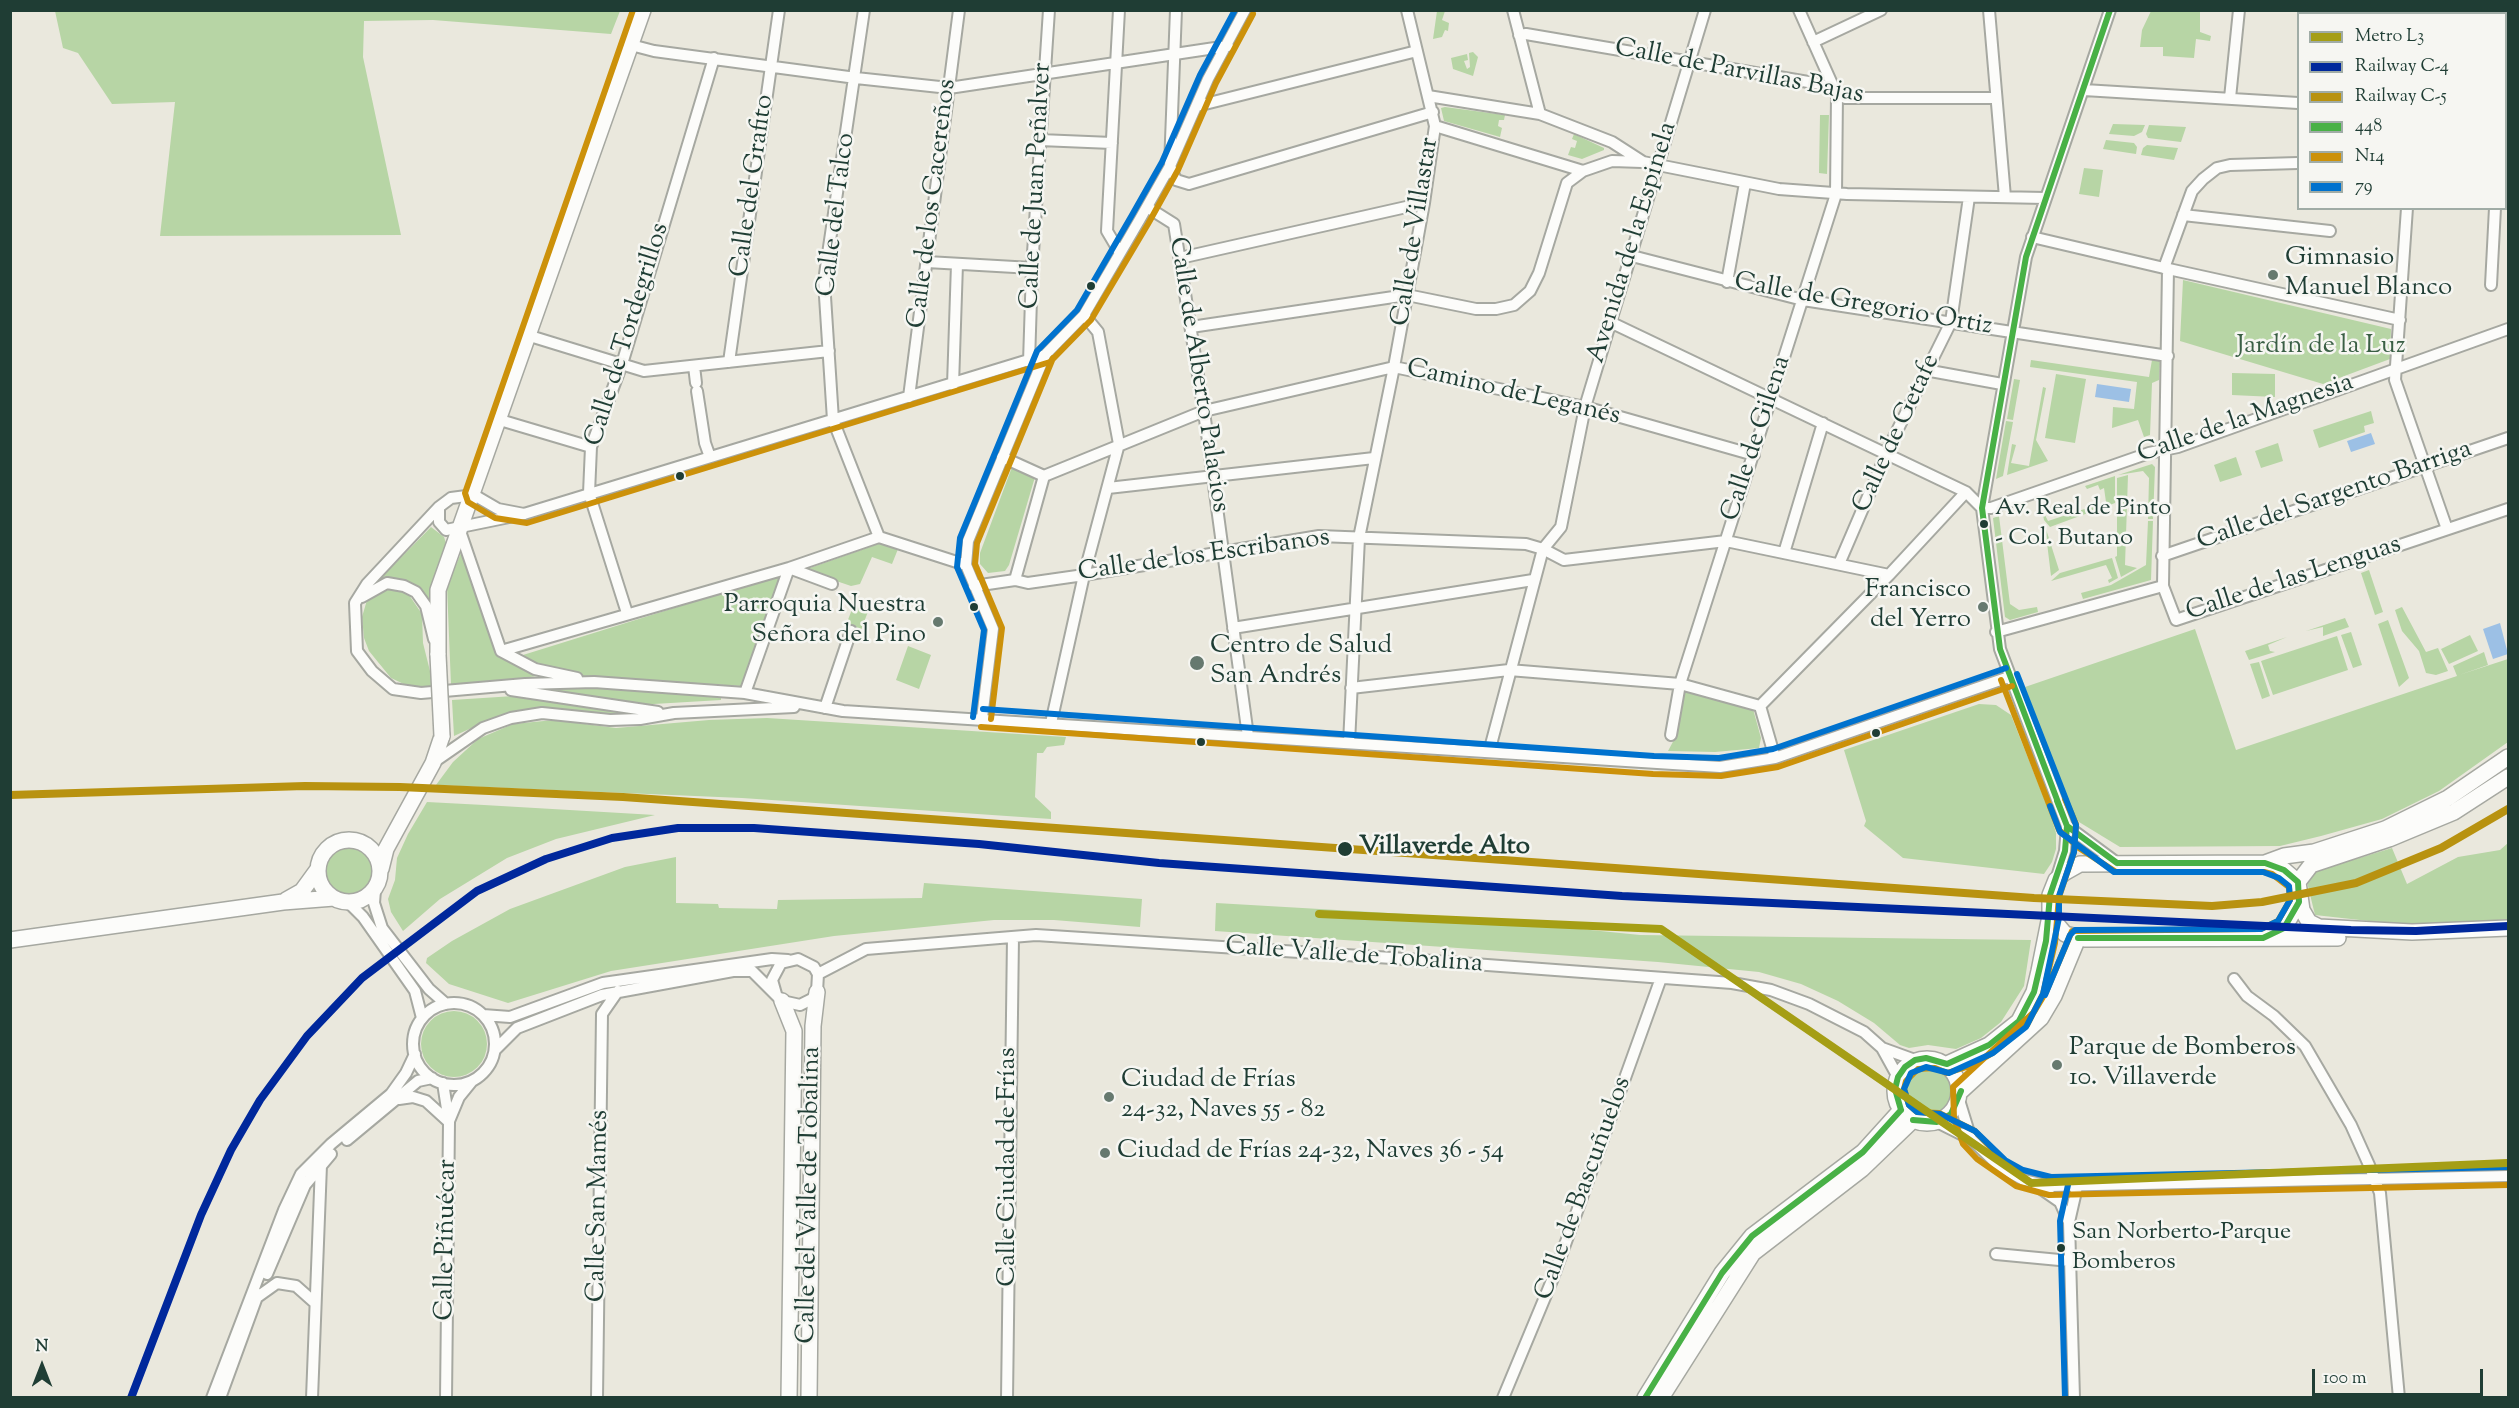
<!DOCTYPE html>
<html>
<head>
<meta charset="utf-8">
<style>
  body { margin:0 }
  #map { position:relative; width:2519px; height:1408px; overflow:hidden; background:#eae8dd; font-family:"Sorts Mill Goudy",serif }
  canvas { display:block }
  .frame { position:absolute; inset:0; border:12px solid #1f3d34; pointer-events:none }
  .legend { position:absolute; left:2297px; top:12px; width:210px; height:198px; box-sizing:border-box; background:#f6f6f2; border:2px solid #a0aca6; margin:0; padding:8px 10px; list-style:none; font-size:18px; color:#1f3d34 }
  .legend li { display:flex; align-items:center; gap:12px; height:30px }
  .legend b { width:30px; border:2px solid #a0aca6 }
  .north { position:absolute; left:12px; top:1336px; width:60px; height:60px; -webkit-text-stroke:4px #f6f6f2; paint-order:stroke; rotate:0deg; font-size:16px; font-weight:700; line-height:24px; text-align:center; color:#1f3d34 }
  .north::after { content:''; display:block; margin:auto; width:21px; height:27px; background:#1f3d34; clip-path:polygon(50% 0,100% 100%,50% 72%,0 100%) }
  .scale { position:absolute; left:2312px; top:1369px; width:171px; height:27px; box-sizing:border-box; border:3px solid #1f3d34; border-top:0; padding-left:8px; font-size:18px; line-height:21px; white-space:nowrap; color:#1f3d34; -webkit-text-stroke:4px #f6f6f2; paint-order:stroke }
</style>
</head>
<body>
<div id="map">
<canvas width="2519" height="1408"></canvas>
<div class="frame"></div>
<ul class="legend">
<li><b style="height:8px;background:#a59e15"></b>Metro L3</li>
<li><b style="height:8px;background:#00289c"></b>Railway C-4</li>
<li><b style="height:8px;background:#b89210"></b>Railway C-5</li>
<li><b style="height:8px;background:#48b146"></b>448</li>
<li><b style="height:8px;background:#cc910a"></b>N14</li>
<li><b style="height:8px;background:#0072ce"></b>79</li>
</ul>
<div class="north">N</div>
<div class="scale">100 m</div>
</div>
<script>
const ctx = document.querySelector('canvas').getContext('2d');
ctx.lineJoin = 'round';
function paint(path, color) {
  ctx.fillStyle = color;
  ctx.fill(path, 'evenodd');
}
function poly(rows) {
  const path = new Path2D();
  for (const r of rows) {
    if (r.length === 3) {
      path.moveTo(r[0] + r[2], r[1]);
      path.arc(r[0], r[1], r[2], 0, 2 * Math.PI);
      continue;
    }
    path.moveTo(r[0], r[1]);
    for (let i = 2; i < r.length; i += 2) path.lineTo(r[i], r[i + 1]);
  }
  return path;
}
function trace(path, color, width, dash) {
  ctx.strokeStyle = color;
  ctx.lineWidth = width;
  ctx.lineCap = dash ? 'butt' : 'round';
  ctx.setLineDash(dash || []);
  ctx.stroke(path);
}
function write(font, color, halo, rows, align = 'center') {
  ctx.font = font + ' "Sorts Mill Goudy",serif';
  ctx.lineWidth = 5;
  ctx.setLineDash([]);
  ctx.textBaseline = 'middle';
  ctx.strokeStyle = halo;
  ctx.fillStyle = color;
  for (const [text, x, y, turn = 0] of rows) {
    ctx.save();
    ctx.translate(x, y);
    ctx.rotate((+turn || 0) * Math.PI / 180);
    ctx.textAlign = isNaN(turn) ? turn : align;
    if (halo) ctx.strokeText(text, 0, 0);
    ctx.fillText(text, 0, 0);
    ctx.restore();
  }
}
const green = poly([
  [2186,10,2200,11,2200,32,2211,36,2210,41,2196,39,2194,58,2163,56,2163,47,2140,47,2142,30,2151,11],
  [55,11,55,10,620,11,611,34,433,20,364,21,363,57,401,235,160,236,175,102,112,104,78,53,63,48],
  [1437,11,1445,11,1442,20,1449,23,1448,31,1445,30,1442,37,1433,39],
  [1473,52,1478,57,1473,76,1453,69,1451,58,1467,54,1468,60,1464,61,1467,69,1470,67,1469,53],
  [1445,107,1505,115,1504,120,1499,120,1498,126,1502,128,1500,137,1444,121,1441,108],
  [1820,115,1829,115,1827,174,1819,173],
  [2113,124,2145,125,2142,132,2134,136,2109,134],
  [2149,125,2186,127,2181,142,2148,138,2146,134],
  [1574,134,1604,148,1604,150,1582,159,1568,155,1571,147,1575,148,1577,141,1572,139],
  [2106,140,2134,143,2137,147,2136,154,2103,149],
  [2147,145,2178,148,2174,160,2141,155,2143,148],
  [2084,168,2103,170,2099,197,2079,194],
  [2183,280,2391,329,2390,359,2323,384,2180,341],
  [2031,360,2149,377,2152,360,2160,361,2159,380,2152,383,2150,435,2144,437,2138,420,2112,428,2113,407,2134,409,2137,382,2030,367],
  [2232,373,2275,374,2275,397,2232,395],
  [2056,374,2086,379,2075,443,2045,438],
  [2014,379,2020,380,2013,420,2007,419],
  [2043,387,2046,388,2036,440,2048,461,2007,475,2012,444,2016,445,2011,463,2029,466],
  [2371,411,2374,423,2364,426,2365,432,2319,448,2313,430],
  [2006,421,2013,422,2003,476,1996,479],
  [2278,443,2283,461,2261,468,2255,451],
  [2236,457,2242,475,2220,482,2214,465],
  [2152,464,2155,467,2153,519,2148,519,2149,478,2143,471,2118,475],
  [1012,467,1035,477,1009,565,1005,571,988,573,980,564,980,553],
  [2128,475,2125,565,2137,568,2121,577,2115,557,2117,556,2117,478],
  [2115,476,2115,503,2050,527,2044,520,2042,509,2048,521,2106,502,2104,488,2100,490,2098,485,2087,489,2085,486],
  [1999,516,2010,604,2019,610,2037,607,2038,612,2010,620,2005,617,1993,518],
  [2148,521,2153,521,2151,580,2083,599,2081,593,2111,585,2146,565],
  [2045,526,2059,570,2051,576],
  [431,527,444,537,446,543,429,600,411,583,392,579,379,580],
  [884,542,898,549,892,564,872,557,860,584,851,586,804,570],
  [464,546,498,653,516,666,539,676,451,685,447,586],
  [2112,558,2118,578,2109,583,2108,580,2112,578,2106,565,2051,581,2060,573],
  [2369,570,2383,612,2375,615,2361,573],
  [780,575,741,686,580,676,540,667,523,655],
  [393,589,407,592,422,614,423,643,434,687,408,686,391,678,369,651,364,638,362,617,367,600,379,592],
  [854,604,869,609,861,630,846,625],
  [2402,607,2426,652,2438,648,2448,671,2436,675,2426,673,2419,651,2402,631,2395,610],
  [2345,618,2349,627,2323,636,2323,627,2306,631],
  [2388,620,2409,678,2399,687,2378,624],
  [2195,629,2236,750,2457,676,2453,666,2484,652,2488,665,2459,675,2508,659,2508,742,2439,791,2382,819,2321,836,2280,846,2120,847,2079,822,2069,806,2025,687],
  [2351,632,2362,665,2353,668,2341,635],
  [2470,635,2478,651,2449,664,2441,649],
  [2337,636,2348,670,2273,695,2261,661],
  [2287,637,2268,645,2270,651,2275,652,2249,660,2245,651],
  [908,646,931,655,919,689,896,680],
  [2259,662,2270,696,2262,699,2250,664],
  [583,687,721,697,721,700,637,705,531,688],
  [1685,692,1753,709,1761,738,1759,748,1715,752,1668,751,1675,738],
  [514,696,535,697,634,715,530,709,500,715,454,736,452,700],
  [1979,704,1996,705,2011,715,2051,816,2056,833,2056,849,2052,862,2044,874,1903,858,1864,826,1866,821,1844,750],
  [767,718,1066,737,1064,745,1047,747,1043,753,1037,753,1035,797,1051,812,1051,819,742,798,436,785,453,762,478,739,513,724,554,720,616,728,709,720],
  [427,802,484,805,655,815,556,839,507,858,440,899,403,931,391,912,388,899,395,880,397,858,408,834],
  [2508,843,2508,919,2467,923,2396,924,2315,915,2307,882,2322,861,2356,859,2392,848,2407,884,2458,857,2500,850],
  [349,871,23],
  [676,857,676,903,718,904,719,908,777,909,778,900,922,898,924,883,1142,899,1140,927,1054,920,994,920,834,936,611,971,508,1003,449,984,426,963,427,958,452,941,510,909,625,867],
  [1216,903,1406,914,1411,919,1541,925,1640,935,2031,940,2024,986,2001,1022,1981,1038,1956,1049,1928,1045,1909,1048,1900,1045,1874,1023,1838,1001,1801,984,1759,972,1658,962,1215,931],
  [454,1044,33],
  [1927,1092,26]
]);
const water = poly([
  [2097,384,2131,389,2129,402,2095,397],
  [2371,433,2375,444,2351,452,2347,441],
  [2500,623,2508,654,2493,659,2483,629]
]);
const street = poly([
  [864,10,824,281,833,420,879,537,966,565],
  [1119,10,1107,231,1120,253],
  [1176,10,1170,166,1176,180,1189,184,1433,112],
  [1513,10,1540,114],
  [1989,10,2005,197],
  [2418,14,2419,10],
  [2504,14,2505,10],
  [1519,35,1526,34,1820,84,1845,98,1995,98],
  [1813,42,1881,10],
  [631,45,654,51,856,78,949,88,1228,46],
  [2084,90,2298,103],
  [1428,96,1540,114,1612,142,1643,162,1779,189,1847,194,2045,198],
  [2230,98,2239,10],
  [1197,106,1417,51],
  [2506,115,2508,115],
  [1435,126,1583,171,1612,161,1642,162],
  [1040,140,1112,143],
  [1147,207,1174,224,1205,419,1248,736],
  [2407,208,2395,380,2447,529],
  [2183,215,2330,231],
  [2032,237,2164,268,2192,191,2203,179,2217,168,2230,165,2298,163],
  [1632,256,1803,300,2168,356],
  [1180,258,1424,203],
  [927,262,1032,268],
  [2164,268,2400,320],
  [2168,269,2163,586,2176,620,2508,509],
  [1727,282,1745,183],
  [2491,285,2495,208],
  [1610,322,1966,492,1982,508],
  [1191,327,1407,295,1476,309,1496,309,1514,305,1530,291,1539,273,1567,183,1583,171],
  [530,336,644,371,829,351],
  [729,362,779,10],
  [1029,362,1032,268,1049,10],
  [694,366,696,383],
  [1925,370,2002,384],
  [953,385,957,264],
  [697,391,705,443,710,457],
  [909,397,959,10],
  [500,420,591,447],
  [1002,457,1044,476,1204,411,1394,367,1585,407,1754,455],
  [1108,488,1374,458],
  [439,507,439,522,446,530,524,514,1045,355,1084,315,1140,219,1170,166,1208,79,1245,10],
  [1982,508,1991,508,2149,453,2178,447,2508,329],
  [524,514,498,509,474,495,451,498,439,507,367,584,355,603,357,651,372,671,393,689,421,693,525,684,594,682,745,693,843,711,1720,767,1775,758,2009,677],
  [460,531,501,651,535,669,577,678],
  [1784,553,1823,423],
  [2162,556,2508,438],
  [1839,564,1891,443,1951,322,1969,197],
  [1015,580,1044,476],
  [974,586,1015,580,1028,583,1084,575,1319,536,1526,544,1543,549,1564,560,1726,541,1889,575],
  [362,597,387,583,404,586,416,592,426,606,434,639],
  [627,613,589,493,591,447,622,364,714,58],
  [1233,628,1533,580],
  [1996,632,2163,586],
  [501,651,789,568,879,537],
  [1351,688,1509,670,1680,684,1760,706],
  [511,690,658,712],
  [745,693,789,568,832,584],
  [1760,706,1889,575,1966,492],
  [1760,706,1775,758],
  [825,708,851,631],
  [982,718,993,629,966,565,968,541,1045,355],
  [1051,723,1084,575,1119,444,1098,332,1084,315],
  [1671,735,1680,684,1836,194,1837,95,1799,10],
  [1349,743,1359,538,1394,367,1424,203,1435,126,1407,10],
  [1489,752,1543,549,1561,527,1585,407,1705,10],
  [434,762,483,728,511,718,542,713,610,720,640,719,674,713,794,707],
  [2067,826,2117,863],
  [2056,880,2065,851,2067,826,2000,649,1982,508,2026,257,2110,10],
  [375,890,374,903,382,928,429,989,446,1004],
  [348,902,363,917,415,991,422,1018],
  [818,974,866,949,1036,935,1392,958,1732,983,1771,990,1809,1004,1864,1032,1882,1048],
  [2234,979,2247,996,2274,1016,2305,1046,2351,1125,2369,1165,2380,1193,2399,1398],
  [454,1044,41],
  [483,1015,510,1017,603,983,772,959,788,960],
  [495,1050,517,1028,602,995,733,971,752,971,782,1001,800,1005,812,999,817,992,818,974,814,967,798,959,781,963,772,980,776,994],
  [1898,1077,1882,1048,1915,1060],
  [443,1083,449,1122,446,1398],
  [399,1099,413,1097,426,1101,449,1122],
  [1959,1100,1971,1139],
  [449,1121,459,1097,472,1081],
  [1937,1122,1971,1139,2000,1167,2024,1180,2050,1186,2508,1176],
  [347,1140,418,1081,432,1078],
  [2037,1186,2060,1202,2069,1222],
  [1996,1254,2070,1261],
  [267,1274,305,1185,331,1154],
  [256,1298,277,1283,296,1286,314,1302],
  [212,1398,284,1210,301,1174,331,1144,391,1094,406,1073,415,1054],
  [220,1398,258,1294],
  [312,1398,321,1165],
  [597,1398,602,1014,618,991],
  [1007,1398,1013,937],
  [1503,1398,1553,1278,1661,978],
  [2074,1398,2069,1222,2077,1187]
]);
const secondary = poly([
  [438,655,438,590,643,10],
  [349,871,31],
  [2265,863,2284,856,2314,852,2385,829,2448,798,2508,757],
  [381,869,386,849,433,763,442,736],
  [2298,882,2311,865,2389,839,2454,812,2508,777],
  [286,900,302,891,318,869],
  [2050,916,2065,934,2085,939,2338,938],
  [2268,936,2284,928,2299,902],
  [10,940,283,902,334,898],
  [782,1001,794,1031,789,1398],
  [1927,1091,32],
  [1947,1064,1989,1045,2019,1021,2034,992,2039,971,2050,916,2050,895,2056,880,2064,873,2080,864,2265,863,2284,870,2298,882,2302,910,2309,922,2319,927,2412,932,2508,928],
  [1961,1091,2041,1018,2054,996,2078,938],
  [809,1398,813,1026,817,992],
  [1645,1398,1722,1273,1752,1236,1863,1152,1901,1110],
  [1661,1398,1753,1253,1862,1169,1913,1120]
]);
const secondaryBridge = poly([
  [438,655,442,736]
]);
const bus1 = poly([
  [2057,801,2067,826,2117,863],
  [2078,938,2263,938,2284,928,2299,902,2298,882,2284,870,2265,863,2117,863],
  [1947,1064,1989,1045,2019,1021,2034,992,2046,941,2050,895,2065,851,2067,826,2000,649,1982,508,2026,257,2110,10],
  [1901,1110,1895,1089,1898,1077,1905,1067,1915,1060,1926,1058,1947,1064],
  [1913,1120,1937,1122,1951,1114,1961,1091],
  [1645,1398,1722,1273,1752,1236,1863,1152,1901,1110]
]);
const bus2 = poly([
  [633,10,465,493,468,502,495,518,527,523,1050,362,1091,320,1148,224,1178,170,1216,83,1253,14],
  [2001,680,2059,830,2079,848,2116,872,2264,872,2272,874,2289,887,2290,900,2278,921,2261,929,2072,931,2046,992,2034,1012,1953,1087,1954,1118,1963,1144,1977,1159,2016,1186,2049,1195,2508,1185],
  [991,719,1002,628,975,564,977,543,1053,358],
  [981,727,1653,774,1721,776,1778,767,2012,686],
  [1992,1149,1975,1131,1939,1113,1917,1112,1909,1105,1904,1089,1906,1081,1918,1069,1935,1068,1947,1073,1973,1065,1994,1052,2027,1025,2043,994,2055,943,2059,897,2074,852,2076,824,2065,799]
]);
const bus3 = poly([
  [2017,674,2076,825,2074,852,2059,896,2059,918,2043,994,2026,1027,1993,1053,1949,1073,1926,1067,1911,1073,1904,1089,1909,1105,1917,1112,1940,1114,1975,1131,2005,1160,2023,1170,2051,1177,2508,1167],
  [983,709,1654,756,1719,758,1773,749,2006,668],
  [973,717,984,630,957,567,960,538,1037,351,1077,310,1132,215,1162,162,1200,75,1235,10],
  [2045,995,2070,935,2075,930,2261,929,2278,921,2290,900,2289,886,2279,878,2263,872,2114,872,2060,832,2050,806],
  [2065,1398,2060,1221,2068,1185]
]);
const rail1 = poly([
  [131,1398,201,1215,231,1150,260,1100,307,1036,362,978,477,891,546,859,612,838,678,828,754,828,979,844,1159,863,1622,896,2351,930,2416,931,2508,926]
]);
const rail2 = poly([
  [10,795,305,786,400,787,623,797,2034,898,2212,906,2262,902,2356,883,2441,848,2508,809]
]);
const metro1 = poly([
  [1319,914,1661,929,2031,1183,2508,1163]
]);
const markers = [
  [2273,275,6,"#66796f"],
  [1091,286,5,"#1f3d34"],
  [680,476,5,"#1f3d34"],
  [1984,524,5,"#1f3d34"],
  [974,607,5,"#1f3d34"],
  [1983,607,6,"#66796f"],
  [938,622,6,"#66796f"],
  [1197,663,8,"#66796f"],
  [1876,733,5,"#1f3d34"],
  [1201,742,5,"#1f3d34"],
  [1345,849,8,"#1f3d34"],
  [2057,1065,6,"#66796f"],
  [1109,1097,6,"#66796f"],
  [1105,1153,6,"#66796f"],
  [2061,1248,5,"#1f3d34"]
];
const busNames = [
  ["Av. Real de Pinto",1995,510],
  ["- Col. Butano",1995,540],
  ["San Norberto-Parque",2072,1234],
  ["Bomberos",2072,1264]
];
const streetNames = [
  ["Calle de Parvillas Bajas",1739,73,11],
  ["Calle del Grafito",754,186,-82],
  ["Calle de Juan Peñalver",1038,186,-87],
  ["Calle de los Cacereños",934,204,-83],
  ["Calle del Talco",838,215,-83],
  ["Calle de Villastar",1417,232,-81],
  ["Avenida de la Espinela",1634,243,-73],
  ["Calle de Gregorio Ortiz",1863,306,10],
  ["Calle de Tordegrillos",629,335,-73],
  ["Calle de Alberto Palacios",1197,375,81],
  ["Camino de Leganés",1513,394,13],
  ["Calle de la Magnesia",2246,420,-19],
  ["Calle de Getafe",1898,434,-65],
  ["Calle de Gilena",1758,439,-72],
  ["Calle del Sargento Barriga",2335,497,-19],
  ["Calle de los Escribanos",1204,557,-8],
  ["Calle de las Lenguas",2294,580,-18],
  ["Calle Valle de Tobalina",1354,957,4],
  ["Calle Ciudad de Frías",1010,1167,-90],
  ["Calle de Bascuñuelos",1585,1189,-70],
  ["Calle del Valle de Tobalina",811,1195,-89],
  ["Calle San Mamés",600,1206,-89],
  ["Calle Piñuécar",448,1240,-89]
];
const poiNames = [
  ["Gimnasio",2285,260],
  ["Manuel Blanco",2285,290],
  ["Francisco",1971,592,"right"],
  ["del Yerro",1971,622,"right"],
  ["Parroquia Nuestra",926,607,"right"],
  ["Señora del Pino",926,637,"right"],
  ["Centro de Salud",1210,648],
  ["San Andrés",1210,678],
  ["Parque de Bomberos",2069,1050],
  ["10. Villaverde",2069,1080],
  ["Ciudad de Frías",1121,1082],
  ["24-32, Naves 55 - 82",1121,1112],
  ["Ciudad de Frías 24-32, Naves 36 - 54",1117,1153]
];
const parkNames = [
  ["Jardín de la Luz",2321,348]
];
const stopNames = [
  ["Villaverde Alto",1359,849]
];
paint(green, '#b7d5a5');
paint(water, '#9cc0e5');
trace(street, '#a6a8a1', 14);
trace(secondary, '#a6a8a1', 18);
trace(street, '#fcfcfa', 10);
trace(secondary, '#fcfcfa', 15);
trace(secondaryBridge, '#a6a8a1', 18, []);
trace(secondaryBridge, '#fcfcfa', 15);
trace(bus1, '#48b146', 6);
trace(bus2, '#cc910a', 6);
trace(bus3, '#0072ce', 6);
trace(rail1, '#00289c', 8);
trace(rail2, '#b89210', 8);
trace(metro1, '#a59e15', 8);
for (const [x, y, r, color] of markers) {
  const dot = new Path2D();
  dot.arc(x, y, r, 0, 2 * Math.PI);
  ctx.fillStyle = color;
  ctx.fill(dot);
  trace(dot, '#f6f6f2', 2);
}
write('24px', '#1f3d34', '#f6f6f2', busNames, 'left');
write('26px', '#1f3d34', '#f6f6f2', streetNames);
write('26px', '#1f3d34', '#f6f6f2', poiNames, 'left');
write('26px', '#3a5f45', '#f6f6f2', parkNames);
write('bold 26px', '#1f3d34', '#f6f6f2', stopNames, 'left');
</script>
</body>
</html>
